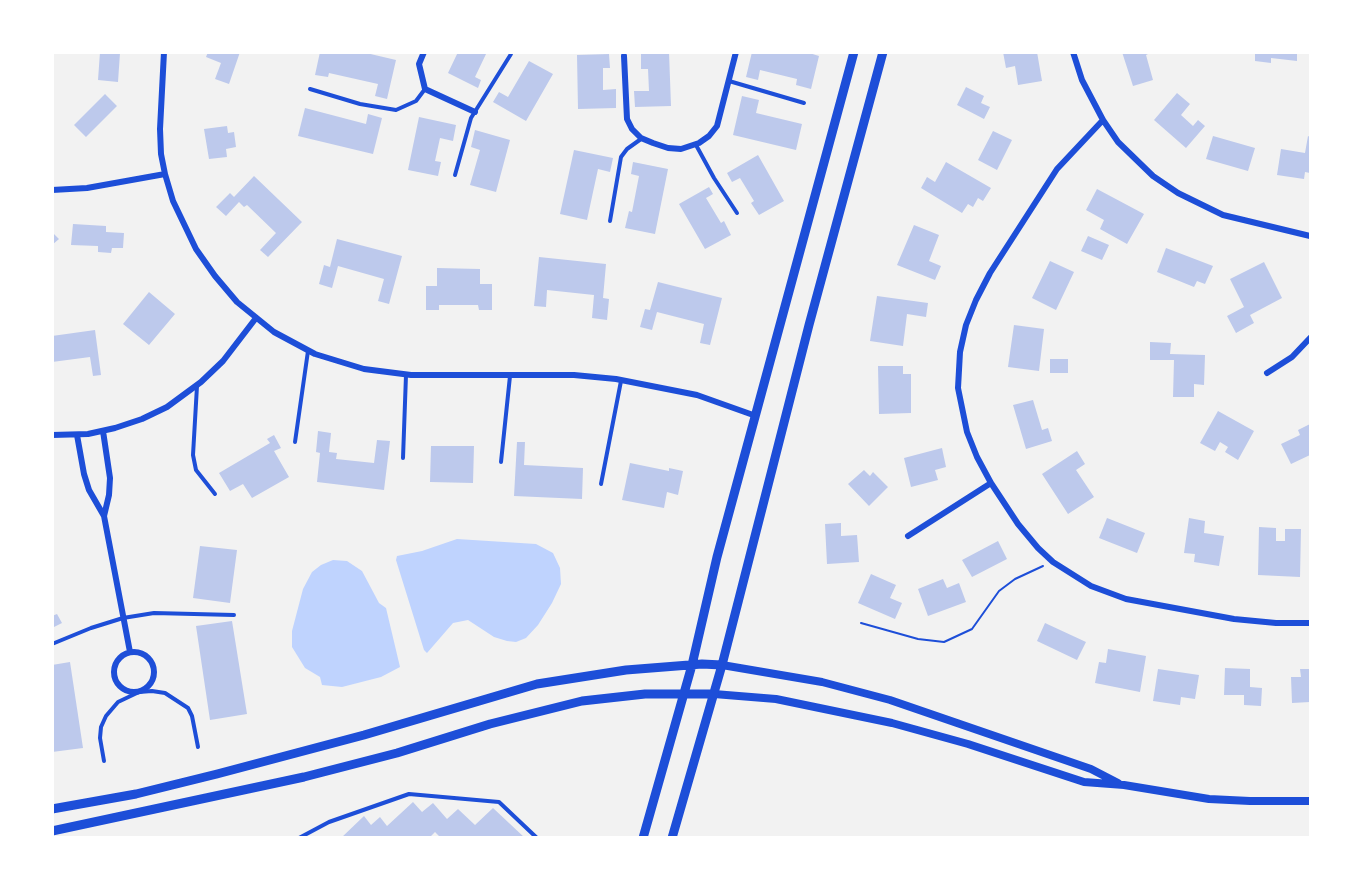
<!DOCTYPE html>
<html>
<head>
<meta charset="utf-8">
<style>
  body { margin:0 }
  #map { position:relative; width:1363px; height:890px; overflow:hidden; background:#f2f2f2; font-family:"Open Sans",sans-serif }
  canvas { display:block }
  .frame { position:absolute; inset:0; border:54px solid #fff; pointer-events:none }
</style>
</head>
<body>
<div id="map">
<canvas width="1363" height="890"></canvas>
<div class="frame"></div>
</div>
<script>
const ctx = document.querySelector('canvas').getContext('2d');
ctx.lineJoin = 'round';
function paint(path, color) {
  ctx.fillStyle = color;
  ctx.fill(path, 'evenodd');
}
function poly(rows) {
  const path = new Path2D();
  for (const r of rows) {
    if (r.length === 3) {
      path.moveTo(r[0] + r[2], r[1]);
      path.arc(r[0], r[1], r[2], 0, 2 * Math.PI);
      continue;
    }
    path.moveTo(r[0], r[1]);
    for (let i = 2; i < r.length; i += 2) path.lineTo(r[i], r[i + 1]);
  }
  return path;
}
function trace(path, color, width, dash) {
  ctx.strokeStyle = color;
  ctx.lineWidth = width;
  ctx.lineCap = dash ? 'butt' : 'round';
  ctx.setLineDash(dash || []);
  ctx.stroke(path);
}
const water = poly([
  [457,539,536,544,553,553,560,568,561,584,552,603,538,625,526,638,516,642,507,641,494,637,468,620,453,623,427,653,424,650,396,560,397,556,422,551],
  [333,560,347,561,362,571,379,603,386,608,400,667,381,677,342,687,322,685,320,677,305,668,292,647,292,631,303,589,312,572,321,565]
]);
const building = poly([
  [100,52,120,53,118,82,98,80],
  [208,52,240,52,229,84,215,79,221,63,206,57],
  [320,52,362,52,396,60,387,99,375,96,378,84,329,73,328,77,315,75],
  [458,52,487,52,475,77,481,80,478,88,448,73],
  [669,52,671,106,635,107,634,91,649,91,648,69,641,69,641,53],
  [752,52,806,52,819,56,811,89,796,85,797,79,760,70,758,80,746,77],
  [1003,52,1037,52,1042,81,1018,85,1015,66,1006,68],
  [1122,52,1152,52,1146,55,1153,80,1133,86],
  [1255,52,1297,52,1297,61,1271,58,1271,63,1255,61],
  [609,54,610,68,603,68,603,90,616,89,616,108,578,109,577,55],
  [529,61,553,74,526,121,493,102,499,92,508,97],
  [966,87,984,96,981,103,990,107,984,119,957,105],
  [1177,93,1190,104,1181,115,1193,126,1198,120,1205,126,1186,148,1154,120],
  [105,94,117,106,86,137,74,125],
  [742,96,759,100,756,113,802,124,796,150,733,135],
  [305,108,366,124,368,114,382,118,373,154,298,136],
  [419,117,456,125,453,141,440,138,435,161,441,162,438,176,408,170],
  [227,126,228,133,234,132,236,147,226,149,227,157,209,159,204,129],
  [475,130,510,140,496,192,470,185,480,150,471,147],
  [993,131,1012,140,997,170,978,160],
  [1213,136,1255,148,1248,171,1206,159],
  [1308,136,1310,137,1310,173,1305,172,1304,179,1277,175,1281,149,1305,153],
  [574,150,613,158,610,172,598,169,587,220,560,214],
  [758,155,784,201,759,215,751,203,754,201,740,178,732,182,727,173],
  [633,162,668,169,655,234,625,228,629,211,632,212,639,176,631,174],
  [946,162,991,188,983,201,978,198,973,207,968,204,962,213,921,188,927,177,935,182],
  [254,176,302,222,268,257,260,250,276,233,247,205,244,207,239,202,226,216,216,207,230,193,234,197],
  [709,187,713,194,706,198,721,223,724,221,731,235,705,249,679,204],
  [1097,189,1144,214,1127,244,1100,229,1104,220,1086,210],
  [73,224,106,226,106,232,124,233,123,248,112,248,111,253,98,252,98,246,71,245],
  [914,225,939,235,929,261,941,266,935,280,897,265],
  [52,232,59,239,52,245],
  [1088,236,1109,245,1102,260,1081,251],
  [337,239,402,256,389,304,378,301,384,279,338,266,332,288,319,284,324,265,330,267],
  [1166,248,1213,266,1205,284,1197,281,1194,287,1157,272],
  [539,257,606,264,603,298,609,299,607,320,592,318,594,295,547,290,546,307,534,306],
  [1050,261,1074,272,1056,310,1032,298],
  [1264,262,1282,298,1250,315,1254,323,1236,333,1227,316,1244,307,1230,279],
  [437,268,480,269,480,284,492,284,492,310,479,310,478,305,439,305,439,310,426,310,426,286,437,286],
  [658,282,722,298,710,345,700,343,704,324,657,312,652,330,640,327,645,309,650,310],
  [149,292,175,314,149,345,123,324],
  [877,296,928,303,926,317,907,314,903,346,870,341],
  [1014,325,1044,329,1039,371,1008,367],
  [95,330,101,375,93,376,90,357,52,362,52,336],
  [1150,342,1171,343,1170,354,1205,355,1204,385,1194,384,1194,397,1173,397,1174,360,1150,360],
  [1050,359,1068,359,1068,373,1050,373],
  [878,366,903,366,903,374,911,374,911,413,879,414],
  [1033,400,1042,430,1048,428,1052,441,1026,449,1013,405],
  [1218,411,1254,431,1238,460,1225,452,1228,447,1220,442,1215,451,1200,443],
  [1310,424,1310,455,1291,464,1281,444,1300,435,1298,430],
  [318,431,331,433,329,452,337,453,336,459,374,463,377,440,390,441,384,490,317,482,320,453,316,452],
  [274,435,281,448,274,451,289,477,252,498,243,484,230,491,219,473,270,443,267,439],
  [517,442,525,442,524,465,583,468,582,499,514,496],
  [431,446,474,446,473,483,430,482],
  [942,448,946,467,935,470,938,480,911,487,904,458],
  [1077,451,1085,464,1076,470,1094,497,1068,514,1042,474],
  [630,463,669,471,669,468,683,471,678,495,667,492,664,508,622,500],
  [864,470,870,476,873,472,888,487,869,506,848,484],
  [1107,518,1145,533,1137,553,1099,538],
  [1189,518,1205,521,1204,533,1224,536,1219,566,1194,562,1195,554,1184,553],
  [841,523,841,536,857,535,859,562,827,564,825,524],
  [1259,527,1276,528,1276,541,1285,541,1285,529,1301,529,1300,577,1258,575],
  [998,541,1007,559,972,577,962,560],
  [200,546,237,550,230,603,193,598],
  [871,574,896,585,890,598,902,603,895,619,858,603],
  [943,579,947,588,959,583,966,602,928,616,918,589],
  [57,614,62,623,52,628,52,616],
  [232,621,247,714,210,720,196,626],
  [1045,623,1086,642,1077,660,1037,641],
  [1108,649,1146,656,1140,692,1095,683,1099,662,1106,663],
  [70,662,83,748,52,752,52,665],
  [1225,668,1250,669,1250,687,1262,688,1261,706,1244,705,1244,695,1224,695],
  [1158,669,1199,675,1195,699,1181,697,1180,705,1153,701],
  [1300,669,1310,669,1310,702,1292,703,1291,677,1301,677],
  [413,802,422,812,433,803,447,819,458,809,475,825,493,808,525,838,441,838,435,832,429,838,341,838,364,816,371,825,380,817,387,826]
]);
const path = poly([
  [861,623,918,639,944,642,972,629,999,591,1015,579,1043,566]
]);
const service = poly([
  [729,81,804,103],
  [310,89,360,104,396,110,416,101,425,89],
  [696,145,714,178,737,213],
  [455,175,471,118,511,54],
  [610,221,621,157,627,149,641,139],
  [197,386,193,455,196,470,215,494],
  [295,442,308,351],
  [403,458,406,375],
  [501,462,510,376],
  [601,484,621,381],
  [52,644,91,628,123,618,154,613,234,615],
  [104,761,100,738,101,727,106,716,118,702,139,692,152,691,165,693,188,708,192,716,198,747],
  [299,838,329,822,409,794,499,802,537,838]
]);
const minor = poly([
  [164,52,160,129,161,154,165,174,173,201,196,249,215,276,237,302,274,332,315,354,364,369,411,375,574,375,616,379,697,395,756,416],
  [424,52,419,64,425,89,475,112],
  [1073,52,1082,80,1103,120,1118,142,1153,176,1178,193,1223,215,1310,236],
  [624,56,627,119,632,129,641,138,653,143,668,148,681,149,699,143,709,136,717,126,736,52],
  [1103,120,1057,169,990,273,976,300,966,325,960,352,958,388,967,432,977,457,991,483,1018,524,1038,548,1053,562,1091,586,1126,599,1234,619,1276,623,1310,623],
  [52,190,87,188,165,174],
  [1267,373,1292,357,1310,338],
  [52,435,88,434,115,428,142,419,167,407,201,382,223,361,256,318],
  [77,435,84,474,89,490,104,516,109,495,110,478,103,431],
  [104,516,130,652],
  [908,536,991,483],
  [134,672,20]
]);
const tertiary = poly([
  [722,665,822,682,890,700,1091,769,1118,783],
  [714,694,776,699,892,723,968,744,1084,782,1124,785,1209,799,1250,801,1310,801]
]);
const secondary = poly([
  [52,809,136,794,217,774,364,735,537,684,626,670,702,664,722,665],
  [52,831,304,777,397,753,490,724,582,701,645,694,714,694],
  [643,838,692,665,717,557,854,52],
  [672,838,722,665,809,325,883,52]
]);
paint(water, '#bfd3fe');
paint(building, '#bdc9ec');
trace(path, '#1d4ed8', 2);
trace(service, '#1d4ed8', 4);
trace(minor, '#1d4ed8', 6);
trace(tertiary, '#1d4ed8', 8);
trace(secondary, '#1d4ed8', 9);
</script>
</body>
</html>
